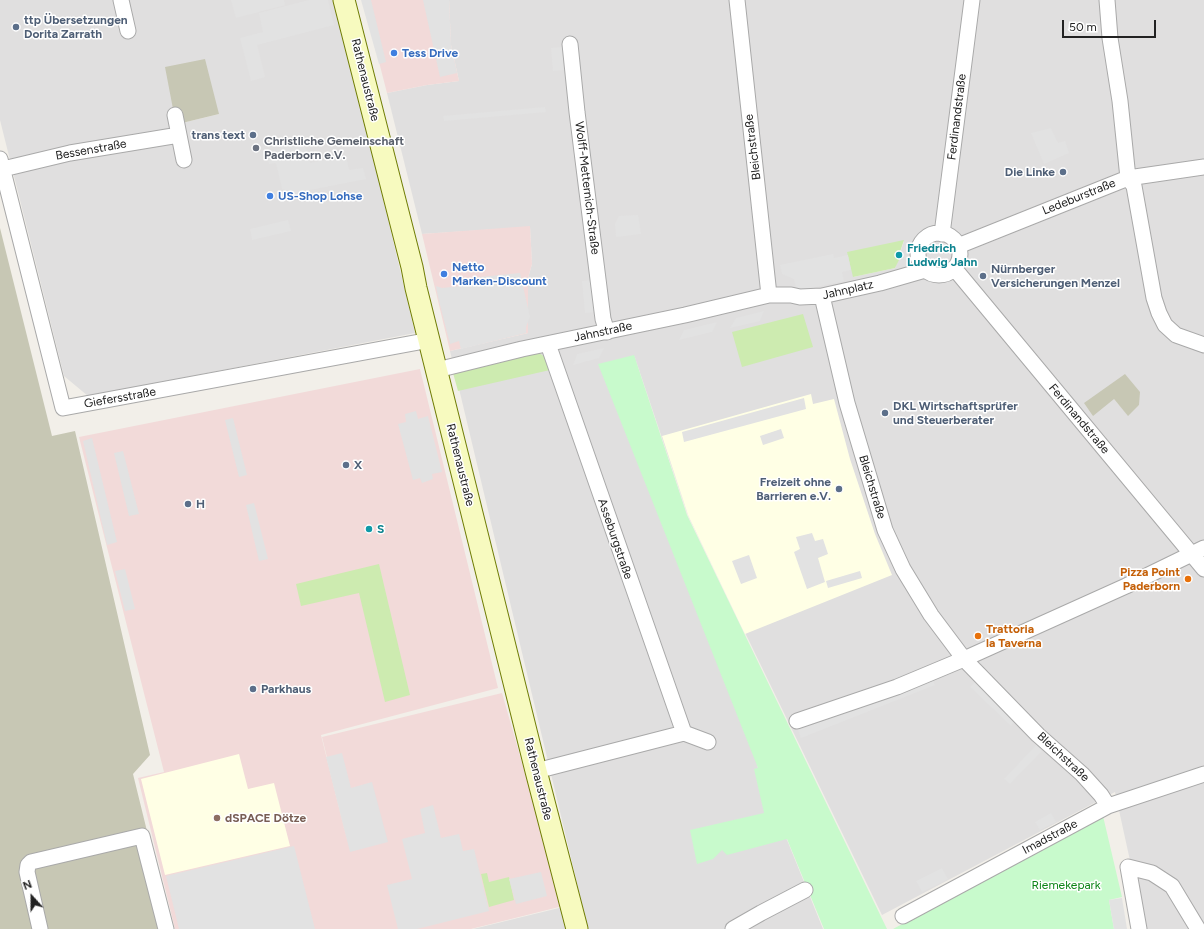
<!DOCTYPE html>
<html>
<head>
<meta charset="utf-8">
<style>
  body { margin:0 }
  #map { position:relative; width:1204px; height:929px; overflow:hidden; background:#f2efe9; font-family:Figtree,sans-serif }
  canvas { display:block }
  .north { position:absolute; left:12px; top:877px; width:40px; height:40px; -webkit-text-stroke:3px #fff; paint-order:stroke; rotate:339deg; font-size:11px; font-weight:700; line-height:16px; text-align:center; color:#222 }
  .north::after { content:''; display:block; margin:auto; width:14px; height:18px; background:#222; clip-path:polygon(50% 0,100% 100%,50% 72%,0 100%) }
  .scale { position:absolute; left:1062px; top:20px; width:94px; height:18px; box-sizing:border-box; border:2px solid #222; border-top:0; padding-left:5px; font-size:12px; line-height:14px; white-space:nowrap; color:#222; -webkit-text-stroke:3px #fff; paint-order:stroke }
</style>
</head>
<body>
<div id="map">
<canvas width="1204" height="929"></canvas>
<div class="north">N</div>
<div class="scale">50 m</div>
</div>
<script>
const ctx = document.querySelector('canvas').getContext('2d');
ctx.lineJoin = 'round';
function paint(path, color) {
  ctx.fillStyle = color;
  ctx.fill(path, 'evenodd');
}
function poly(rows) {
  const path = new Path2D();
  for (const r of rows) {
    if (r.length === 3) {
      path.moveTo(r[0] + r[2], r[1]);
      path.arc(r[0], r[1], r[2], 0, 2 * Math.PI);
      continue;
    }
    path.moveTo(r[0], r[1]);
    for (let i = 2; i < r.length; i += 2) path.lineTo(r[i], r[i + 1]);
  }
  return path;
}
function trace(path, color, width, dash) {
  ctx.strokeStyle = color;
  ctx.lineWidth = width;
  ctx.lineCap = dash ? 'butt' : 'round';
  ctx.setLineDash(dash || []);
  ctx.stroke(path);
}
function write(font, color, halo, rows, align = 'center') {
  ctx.font = font + ' Figtree,sans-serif';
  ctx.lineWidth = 3;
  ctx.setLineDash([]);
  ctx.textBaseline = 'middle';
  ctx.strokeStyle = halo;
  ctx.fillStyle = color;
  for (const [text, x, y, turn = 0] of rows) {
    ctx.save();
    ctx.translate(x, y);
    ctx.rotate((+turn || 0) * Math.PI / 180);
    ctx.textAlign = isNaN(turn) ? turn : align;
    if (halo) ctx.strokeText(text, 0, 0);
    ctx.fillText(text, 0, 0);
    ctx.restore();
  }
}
const residential = poly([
  [0,0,333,0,360,101,415,333,88,396,64,376,0,120],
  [180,108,219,114,182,123],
  [449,0,1204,0,1204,929,1145,929,1115,792,882,915,688,515,634,355,758,768,823,929,588,929,450,351,528,333,528,278,532,264,530,227,422,234,387,93,427,85,459,81,451,45],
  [904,241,895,268,853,277],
  [1114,399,1139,405,1128,415],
  [563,907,568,929,473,929]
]);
const commercial = poly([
  [363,0,449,0,451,45,459,81,427,85,387,93],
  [530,226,532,264,528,278,528,333,450,351,422,234],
  [420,369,498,688,321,735,349,848,322,737,502,693,563,906,471,929,175,929,138,778,164,772,79,437]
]);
const education = poly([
  [811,394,813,404,834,399,850,459,875,534,892,575,745,634,688,515,662,436],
  [239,754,248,789,274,783,290,846,165,875,141,779]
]);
const construction = poly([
  [205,59,219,114,182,123,180,108,173,109,165,67],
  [0,228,52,436,75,431,150,755,133,774,171,929,0,929],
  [1125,374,1140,392,1139,405,1128,416,1114,399,1093,416,1084,403]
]);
const grass = poly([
  [904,240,900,252,899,260,895,268,853,277,847,252],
  [803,314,813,347,742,367,732,332],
  [539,353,545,357,550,370,458,391,453,373,456,371],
  [379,564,410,695,385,702,359,593,301,606,296,584],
  [487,873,489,882,509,877,514,900,489,907,481,874]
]);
const park = poly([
  [634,355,687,515,887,929,824,929,787,839,727,855,722,850,713,859,697,864,690,830,764,813,754,769,758,768,598,364],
  [1103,816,1122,897,1109,900,1114,929,893,929]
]);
const parking = poly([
  [231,0,284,0,285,5,236,18],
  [309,0,328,0,334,25,257,45,265,77,251,81,240,38,263,32,259,13],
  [361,0,371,0,386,62,379,64],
  [423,0,449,0,451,45,457,73,440,77],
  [562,47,564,70,553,71,551,48],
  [545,107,546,112,444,121,443,116],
  [1051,128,1058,143,1065,141,1069,153,1044,164,1031,133],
  [303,138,310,163,346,155,349,170,363,168,366,179,310,190,307,191,303,196,282,189,276,163,269,164,266,154,274,152,290,141],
  [638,215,641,234,616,237,615,224,619,216],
  [288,220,291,231,252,240,250,229],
  [833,254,834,258,848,255,851,270,842,272,844,281,797,291,794,279,782,274,780,265],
  [520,273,530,317,526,327,526,333,461,349,459,341,450,344,438,297,436,286,442,288,470,285,470,278],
  [592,280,595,312,585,313,582,281],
  [764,311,760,321,730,328,736,318],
  [717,322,712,332,679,340,684,330],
  [604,348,599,358,573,365,577,354],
  [804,398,806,409,684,442,682,432],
  [416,411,418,419,428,416,442,472,432,474,433,479,422,483,420,478,413,480,398,424,406,422,405,414],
  [233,418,247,475,239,477,225,420],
  [781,429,784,438,763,445,760,436],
  [92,438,117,542,107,545,83,441],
  [123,451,139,514,129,516,114,453],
  [254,503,268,559,259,561,246,505],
  [812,533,815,541,823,539,828,554,818,558,825,582,807,589,794,552,800,549,796,537],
  [749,555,757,578,741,584,732,561],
  [125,569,135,609,125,611,115,571],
  [860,571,862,578,828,588,826,581],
  [931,676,935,685,801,738,798,730],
  [977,680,1017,718,1011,726,970,687],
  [1036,745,1042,751,1010,784,1004,779],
  [342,753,351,788,372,782,388,842,350,852,326,757],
  [433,805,441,838,459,834,463,851,474,849,489,911,417,929,398,929,387,885,412,879,402,839,425,833,420,809],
  [1051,813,1056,822,1040,830,1035,822],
  [294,846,315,929,179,929,166,876],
  [942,868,948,879,922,892,916,881],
  [541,872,547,896,516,904,509,879],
  [1122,898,1127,929,1114,929,1109,900]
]);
const street = poly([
  [121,0,128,31],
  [737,0,769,295],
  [1107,0,1110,38,1120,101,1128,178,1134,186,1154,298,1159,313,1165,325,1176,335,1204,345],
  [570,44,577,112,603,319,607,332],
  [175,115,184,160],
  [0,159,63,408,430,340],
  [3,169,70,153,179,135],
  [939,254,21],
  [942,234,972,0],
  [958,246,1128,178,1204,167],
  [954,268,1204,569],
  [822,296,847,403,885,530,903,569,931,615,964,659,1038,735,1082,774,1101,795,1108,806],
  [548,344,684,733],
  [437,370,522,349,685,315,769,295,791,295,800,297,822,296,880,283,925,270],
  [797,721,897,687,964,659,1126,586,1204,548],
  [536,771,684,733,708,742],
  [903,916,1108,806,1204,774],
  [40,929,27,872,28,865,31,862,142,836,166,929],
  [733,929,761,913,805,890],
  [1139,929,1128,867,1152,873,1172,886,1198,929]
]);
const secondary = poly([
  [344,0,412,267,416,288,536,771,577,929]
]);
const markers = [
  [16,27,4,"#5c6f8a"],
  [394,53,4,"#3f7fe0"],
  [253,135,4,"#5c6f8a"],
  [256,148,4,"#6b7280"],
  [1063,172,4,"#5c6f8a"],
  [270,196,4,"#3f7fe0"],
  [899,255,4,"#0f9aa8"],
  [444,274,4,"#3f7fe0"],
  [983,276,4,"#5c6f8a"],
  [885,413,4,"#5c6f8a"],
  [346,465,4,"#5c6f8a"],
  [839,489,4,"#5c6f8a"],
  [188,504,4,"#5c6f8a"],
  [369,529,4,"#0f9aa8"],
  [1188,579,4,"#e8710a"],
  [978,636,4,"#e8710a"],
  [253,689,4,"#5c6f8a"],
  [217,818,4,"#8d6e63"]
];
const serviceNames = [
  ["ttp Übersetzungen",24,20],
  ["Dorita Zarrath",24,34],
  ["trans text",245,135,"right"],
  ["Die Linke",1055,172,"right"],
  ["Nürnberger",991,269],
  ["Versicherungen Menzel",991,283],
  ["DKL Wirtschaftsprüfer",893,406],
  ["und Steuerberater",893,420],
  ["X",354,465],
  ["Freizeit ohne",831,482,"right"],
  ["Barrieren e.V.",831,496,"right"],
  ["H",196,504],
  ["Parkhaus",261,689]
];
const shopNames = [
  ["Tess Drive",402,53],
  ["US-Shop Lohse",278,196],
  ["Netto",452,267],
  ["Marken-Discount",452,281]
];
const streetNames = [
  ["Rathenaustraße",365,80,76],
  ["Ferdinandstraße",957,117,-83],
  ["Bleichstraße",753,147,-97],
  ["Bessenstraße",91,150,-10],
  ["Wolff-Metternich-Straße",587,188,83],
  ["Ledeburstraße",1079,197,-22],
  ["Jahnplatz",848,290,-13],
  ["Jahnstraße",603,332,-12],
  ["Giefersstraße",120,398,-10],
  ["Ferdinandstraße",1079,419,50],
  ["Rathenaustraße",460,465,76],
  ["Bleichstraße",872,487,73],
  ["Asseburgstraße",615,539,71],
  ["Bleichstraße",1063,757,43],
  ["Rathenaustraße",538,779,76],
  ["Imadstraße",1050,837,-28]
];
const worshipNames = [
  ["Christliche Gemeinschaft",264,141],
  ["Paderborn e.V.",264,155]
];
const cultureNames = [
  ["Friedrich",907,248],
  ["Ludwig Jahn",907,262],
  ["S",377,529]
];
const foodNames = [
  ["Pizza Point",1180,572],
  ["Paderborn",1180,586],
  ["Trattoria",986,629,"left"],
  ["la Taverna",986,643,"left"]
];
const educationNames = [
  ["dSPACE Dötze",225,818]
];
const parkNames = [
  ["Riemekepark",1066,885]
];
paint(residential, '#e0dfdf');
paint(commercial, '#f2dad9');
paint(education, '#ffffe5');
paint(construction, '#c7c7b4');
paint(grass, '#cdebb0');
paint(park, '#c8facc');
paint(parking, '#e2e2e2');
trace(street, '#a9a9a9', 17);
trace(secondary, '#707d05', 23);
trace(street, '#fff', 15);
trace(secondary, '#f7fabf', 21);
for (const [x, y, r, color] of markers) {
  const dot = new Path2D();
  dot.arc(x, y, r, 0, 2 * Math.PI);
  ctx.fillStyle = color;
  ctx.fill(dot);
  trace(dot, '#fff', 1.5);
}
write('bold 12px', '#4e5e75', '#fff', serviceNames, 'left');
write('bold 12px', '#366cbe', '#fff', shopNames, 'left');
write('12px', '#222', '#fff', streetNames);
write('bold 12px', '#5b616d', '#fff', worshipNames, 'left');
write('bold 12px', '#0d838f', '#fff', cultureNames, 'left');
write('bold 12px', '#c56008', '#fff', foodNames, 'right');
write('bold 12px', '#785e54', '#fff', educationNames, 'left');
write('12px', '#0c8416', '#fff', parkNames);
</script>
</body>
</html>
